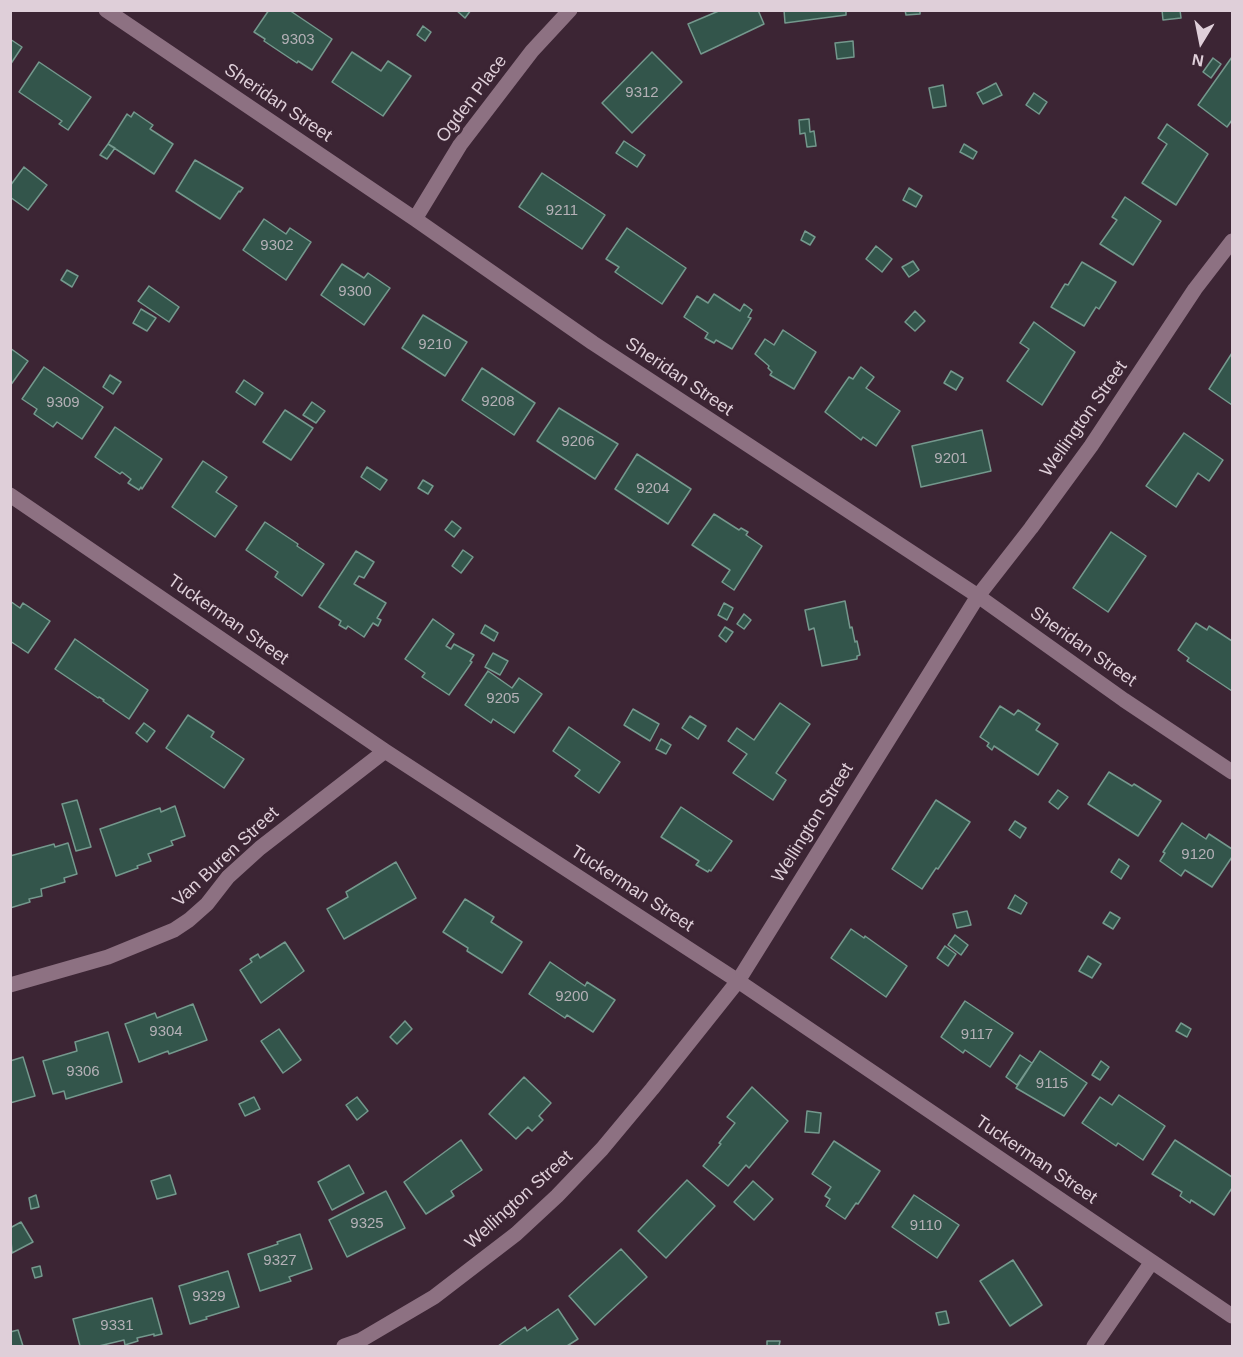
<!DOCTYPE html>
<html>
<head>
<meta charset="utf-8">
<style>
  body { margin:0 }
  #map { position:relative; width:1243px; height:1357px; overflow:hidden; background:#3c2534; font-family:Arial,sans-serif }
  canvas { display:block }
  .frame { position:absolute; inset:0; border:12px solid #dfcfd9; pointer-events:none }
  .north { position:absolute; left:1171px; top:12px; width:60px; height:60px; -webkit-text-stroke:4px #3c2534; paint-order:stroke; rotate:190deg; font-size:16px; font-weight:700; line-height:24px; text-align:center; color:#dfcfd9 }
  .north::after { content:''; display:block; margin:auto; width:21px; height:27px; background:#dfcfd9; clip-path:polygon(50% 0,100% 100%,50% 72%,0 100%) }
</style>
</head>
<body>
<div id="map">
<canvas width="1243" height="1357"></canvas>
<div class="frame"></div>
<div class="north">N</div>
</div>
<script>
const ctx = document.querySelector('canvas').getContext('2d');
ctx.lineJoin = 'round';
function paint(path, color) {
  ctx.fillStyle = color;
  ctx.fill(path, 'evenodd');
}
function poly(rows) {
  const path = new Path2D();
  for (const r of rows) {
    path.moveTo(r[0], r[1]);
    for (let i = 2; i < r.length; i += 2) path.lineTo(r[i], r[i + 1]);
  }
  return path;
}
function trace(path, color, width, dash) {
  ctx.strokeStyle = color;
  ctx.lineWidth = width;
  ctx.lineCap = dash ? 'butt' : 'round';
  ctx.setLineDash(dash || []);
  ctx.stroke(path);
}
function write(font, color, halo, rows, align = 'center') {
  ctx.font = font + ' Arial,sans-serif';
  ctx.lineWidth = 6;
  ctx.setLineDash([]);
  ctx.textBaseline = 'middle';
  ctx.strokeStyle = halo;
  ctx.fillStyle = color;
  for (const [text, x, y, turn = 0] of rows) {
    ctx.save();
    ctx.translate(x, y);
    ctx.rotate((+turn || 0) * Math.PI / 180);
    ctx.textAlign = isNaN(turn) ? turn : align;
    if (halo) ctx.strokeText(text, 0, 0);
    ctx.fillText(text, 0, 0);
    ctx.restore();
  }
}
const building = poly([
  [269,10,289,10,332,39,312,70,298,61,297,63,264,41,265,39,254,32,269,10],
  [456,10,471,10,465,18,456,10],
  [721,10,758,10,764,24,701,54,688,24,721,10],
  [784,10,846,10,846,15,785,23,784,10],
  [905,10,920,10,920,14,906,15,905,10],
  [1162,10,1180,10,1181,18,1163,20,1162,10],
  [423,26,431,32,425,41,417,35,423,26],
  [10,39,22,47,10,65,10,39],
  [853,41,854,57,837,59,835,43,853,41],
  [352,52,381,71,388,61,411,76,383,116,332,82,352,52],
  [652,52,682,82,632,133,602,103,652,52],
  [1232,57,1232,120,1227,127,1198,105,1232,57],
  [1213,58,1221,64,1211,78,1203,72,1213,58],
  [39,62,91,97,68,130,59,124,62,121,19,92,39,62],
  [996,83,1002,95,983,104,977,93,996,83],
  [943,85,946,106,933,108,929,88,943,85],
  [1034,93,1047,102,1039,114,1026,105,1034,93],
  [134,112,153,125,150,129,173,144,154,174,108,144,127,114,131,117,134,112],
  [809,119,810,132,814,131,816,146,807,147,805,133,800,134,799,120,809,119],
  [1167,124,1208,154,1176,205,1142,183,1167,144,1158,138,1167,124],
  [624,141,645,155,637,167,616,153,624,141],
  [108,144,115,148,107,159,100,155,108,144],
  [964,144,977,152,973,159,960,152,964,144],
  [195,160,243,188,240,192,239,191,220,219,176,191,195,160],
  [24,167,47,185,28,210,10,197,10,186,24,167],
  [542,173,605,215,582,249,519,207,542,173],
  [909,188,922,196,916,207,903,200,909,188],
  [1125,197,1161,221,1133,265,1100,244,1117,220,1112,217,1125,197],
  [264,219,286,234,290,228,311,242,286,280,243,250,264,219],
  [627,228,686,268,662,304,615,272,619,267,606,259,627,228],
  [805,231,815,237,810,245,801,240,805,231],
  [876,246,892,259,882,272,866,259,876,246],
  [913,261,919,270,909,277,902,267,913,261],
  [1082,262,1116,282,1099,309,1096,307,1084,326,1051,307,1065,284,1068,285,1082,262],
  [342,264,364,278,368,273,390,288,364,325,321,295,342,264],
  [67,270,78,276,72,287,61,280,67,270],
  [149,286,179,307,169,322,138,301,149,286],
  [714,294,740,311,744,304,752,310,748,317,751,318,732,349,716,340,714,343,705,338,708,333,684,317,697,296,708,303,714,294],
  [141,309,156,318,147,331,133,323,141,309],
  [915,311,925,321,915,331,905,322,915,311],
  [423,315,467,342,445,376,402,348,423,315],
  [1034,322,1075,352,1042,405,1007,381,1029,349,1020,343,1034,322],
  [783,330,816,352,794,389,770,375,772,372,768,368,769,366,755,354,765,339,774,345,783,330],
  [10,348,28,361,10,386,10,348],
  [1232,353,1232,405,1209,389,1232,353],
  [44,367,103,407,82,439,57,422,53,427,34,414,37,409,22,399,44,367],
  [861,367,874,377,866,388,900,411,876,446,863,437,861,440,825,412,849,377,853,379,861,367],
  [482,368,535,403,514,435,462,400,482,368],
  [951,371,963,378,956,390,944,383,951,371],
  [110,375,121,382,113,394,103,387,110,375],
  [244,380,263,393,255,405,236,392,244,380],
  [312,402,325,411,316,423,303,415,312,402],
  [559,408,618,444,595,479,537,441,559,408],
  [285,410,313,428,291,460,263,442,285,410],
  [115,427,162,459,142,489,141,487,139,490,128,483,131,479,122,472,120,474,95,457,115,427],
  [982,430,991,471,921,487,912,446,982,430],
  [1184,433,1223,460,1209,481,1198,473,1176,507,1146,486,1184,433],
  [637,454,691,489,668,524,615,489,637,454],
  [203,461,227,477,216,492,237,506,215,537,172,507,203,461],
  [367,467,387,480,380,490,361,477,367,467],
  [423,480,433,486,428,494,418,488,423,480],
  [714,514,739,530,741,528,748,532,746,535,762,546,734,590,722,582,730,570,692,545,714,514],
  [452,521,461,528,454,537,445,530,452,521],
  [265,522,298,544,297,546,324,564,302,596,275,577,278,572,246,550,265,522],
  [1111,532,1146,556,1108,612,1073,588,1111,532],
  [463,550,473,557,461,573,452,566,463,550],
  [356,551,374,562,364,578,359,576,354,584,386,603,377,618,381,620,378,626,373,623,364,637,348,626,346,629,339,625,341,621,319,607,356,551],
  [10,601,20,608,23,603,50,621,28,653,10,641,10,601],
  [845,601,850,628,852,627,855,642,857,641,860,655,857,656,857,659,822,666,814,628,809,630,805,610,845,601],
  [724,603,733,608,727,620,718,615,724,603],
  [744,614,751,620,744,629,737,624,744,614],
  [433,619,454,634,446,646,451,649,454,644,474,655,470,661,472,662,449,695,422,677,425,673,405,659,433,619],
  [1196,623,1207,630,1209,626,1232,641,1232,691,1187,661,1189,658,1178,650,1196,623],
  [485,625,498,633,494,641,481,633,485,625],
  [725,627,733,632,726,642,719,636,725,627],
  [75,639,148,690,129,719,103,701,104,700,99,697,98,698,55,669,75,639],
  [493,653,508,661,500,675,485,667,493,653],
  [488,671,512,688,519,678,542,694,514,733,493,719,491,723,465,705,488,671],
  [780,703,810,724,776,773,786,780,773,800,733,773,747,754,728,741,737,728,754,740,780,703],
  [1000,706,1014,715,1018,710,1040,724,1036,730,1058,744,1038,775,994,746,992,750,987,746,989,743,980,737,1000,706],
  [633,709,659,724,650,741,624,725,633,709],
  [188,715,214,732,211,737,244,759,224,788,166,748,188,715],
  [690,716,706,726,698,739,682,728,690,716],
  [144,723,155,731,147,742,136,733,144,723],
  [569,727,620,762,599,793,575,776,580,770,553,751,569,727],
  [661,739,671,745,666,754,656,749,661,739],
  [1109,772,1132,786,1134,784,1161,801,1138,836,1088,804,1109,772],
  [1058,790,1068,797,1058,809,1049,802,1058,790],
  [77,800,91,847,76,851,62,804,77,800],
  [936,800,970,822,938,869,936,868,922,889,892,869,936,800],
  [175,806,185,836,171,841,173,845,148,854,151,861,137,866,138,868,116,876,100,829,160,808,161,812,175,806],
  [681,807,732,841,711,871,709,870,708,872,696,865,699,861,661,837,681,807],
  [1015,821,1026,828,1020,838,1009,830,1015,821],
  [1182,823,1206,839,1209,834,1232,849,1232,857,1212,887,1185,870,1181,876,1160,861,1165,853,1163,852,1182,823],
  [68,843,77,874,64,878,65,882,41,889,42,896,29,899,30,902,10,908,10,856,54,844,55,847,68,843],
  [1119,859,1129,866,1121,879,1111,872,1119,859],
  [396,862,416,898,344,939,327,909,348,897,346,892,396,862],
  [1015,895,1027,903,1021,914,1008,908,1015,895],
  [465,899,494,917,491,922,522,942,502,973,467,951,468,948,443,932,465,899],
  [967,911,971,925,957,928,953,914,967,911],
  [1110,912,1120,918,1113,929,1103,923,1110,912],
  [851,929,864,938,865,936,907,966,886,997,831,958,851,929],
  [955,935,968,945,961,955,948,945,955,935],
  [285,942,304,971,261,1003,240,970,252,962,250,959,258,954,260,958,285,942],
  [945,946,956,954,948,966,937,958,945,946],
  [1088,956,1101,964,1092,978,1079,971,1088,956],
  [550,962,585,986,587,982,615,1000,593,1032,567,1015,565,1018,529,994,550,962],
  [965,1001,1013,1033,990,1067,965,1050,963,1053,941,1037,965,1001],
  [193,1004,207,1040,169,1054,168,1051,139,1062,125,1024,155,1013,157,1018,193,1004],
  [405,1021,412,1029,397,1044,390,1037,405,1021],
  [1181,1023,1191,1029,1187,1037,1176,1031,1181,1023],
  [279,1029,301,1060,283,1073,261,1041,279,1029],
  [108,1032,122,1082,66,1099,64,1091,53,1094,43,1061,77,1051,75,1042,108,1032],
  [1040,1051,1087,1083,1064,1116,1016,1088,1040,1051],
  [1020,1055,1032,1063,1017,1085,1006,1077,1020,1055],
  [23,1057,35,1096,10,1103,10,1061,23,1057],
  [1101,1061,1109,1067,1100,1080,1092,1075,1101,1061],
  [524,1077,551,1103,539,1116,543,1120,532,1131,528,1127,516,1139,489,1114,524,1077],
  [752,1087,788,1121,749,1168,746,1165,728,1186,703,1166,721,1144,719,1143,735,1123,727,1117,752,1087],
  [1119,1095,1165,1126,1143,1160,1118,1143,1116,1146,1082,1123,1100,1097,1112,1105,1119,1095],
  [254,1097,260,1109,245,1116,239,1104,254,1097],
  [357,1097,368,1111,357,1120,346,1105,357,1097],
  [807,1111,821,1113,819,1133,805,1132,807,1111],
  [461,1140,482,1170,451,1191,454,1196,426,1214,404,1182,461,1140],
  [1175,1140,1232,1177,1232,1188,1214,1215,1191,1200,1190,1203,1180,1196,1182,1192,1152,1174,1175,1140],
  [834,1141,880,1171,858,1204,856,1203,845,1219,826,1206,830,1199,825,1196,831,1187,812,1174,834,1141],
  [349,1165,364,1193,332,1210,318,1182,349,1165],
  [170,1175,176,1194,157,1199,151,1181,170,1175],
  [687,1180,715,1206,666,1258,638,1231,687,1180],
  [753,1181,773,1199,754,1220,734,1202,753,1181],
  [386,1191,405,1228,347,1257,329,1220,386,1191],
  [36,1195,39,1207,31,1209,29,1198,36,1195],
  [914,1195,959,1225,937,1258,892,1227,914,1195],
  [21,1222,33,1242,12,1253,10,1228,21,1222],
  [300,1234,312,1269,289,1277,291,1281,260,1291,248,1254,278,1244,277,1242,300,1234],
  [621,1249,647,1277,595,1325,569,1296,621,1249],
  [1013,1260,1042,1305,1010,1326,980,1281,1013,1260],
  [40,1266,42,1276,35,1278,32,1268,40,1266],
  [228,1271,239,1307,206,1317,207,1319,190,1324,179,1286,228,1271],
  [152,1298,162,1334,154,1336,154,1334,137,1338,138,1341,125,1345,124,1340,99,1346,80,1346,73,1319,152,1298],
  [558,1309,578,1339,567,1346,498,1346,525,1327,527,1331,558,1309],
  [946,1311,949,1323,939,1325,936,1313,946,1311],
  [18,1330,23,1346,10,1346,10,1332,18,1330],
  [767,1341,780,1341,779,1346,767,1346,767,1341]
]);
const minor = poly([
  [106,10,415,219,593,343,978,596,1124,700,1232,772],
  [415,219,460,145,532,51,570,10],
  [10,495,385,751,738,981,1232,1316],
  [10,985,108,957,174,930,189,920,207,904,228,877,260,848,385,751],
  [344,1346,361,1340,434,1297,516,1234,557,1196,602,1149,652,1089,738,981,978,596,1031,528,1091,446,1195,289,1232,241],
  [1094,1346,1151,1263]
]);
const numberNames = [
  ["9303",298,40],
  ["9312",642,93],
  ["9211",562,211],
  ["9302",277,246],
  ["9300",355,292],
  ["9210",435,345],
  ["9208",498,402],
  ["9309",63,403],
  ["9206",578,442],
  ["9201",951,459],
  ["9204",653,489],
  ["9205",503,699],
  ["9120",1198,855],
  ["9200",572,997],
  ["9304",166,1032],
  ["9117",977,1035],
  ["9306",83,1072],
  ["9115",1052,1084],
  ["9325",367,1224],
  ["9110",926,1226],
  ["9327",280,1261],
  ["9329",209,1297],
  ["9331",117,1326]
];
const streetNames = [
  ["Ogden Place",472,99,-53],
  ["Sheridan Street",278,103,34],
  ["Sheridan Street",679,377,34],
  ["Wellington Street",1084,419,-55],
  ["Tuckerman Street",228,620,35],
  ["Sheridan Street",1083,647,35],
  ["Wellington Street",813,823,-58],
  ["Van Buren Street",226,857,-43],
  ["Tuckerman Street",632,889,33],
  ["Tuckerman Street",1036,1160,34],
  ["Wellington Street",519,1200,-42]
];
paint(building, '#33554b');
trace(building, '#74988d', 1.5);
trace(minor, '#8d7182', 15);
write('15px', '#b4b0b6', null, numberNames);
write('18px', '#dfcfd9', '#3c2534', streetNames);
</script>
</body>
</html>
